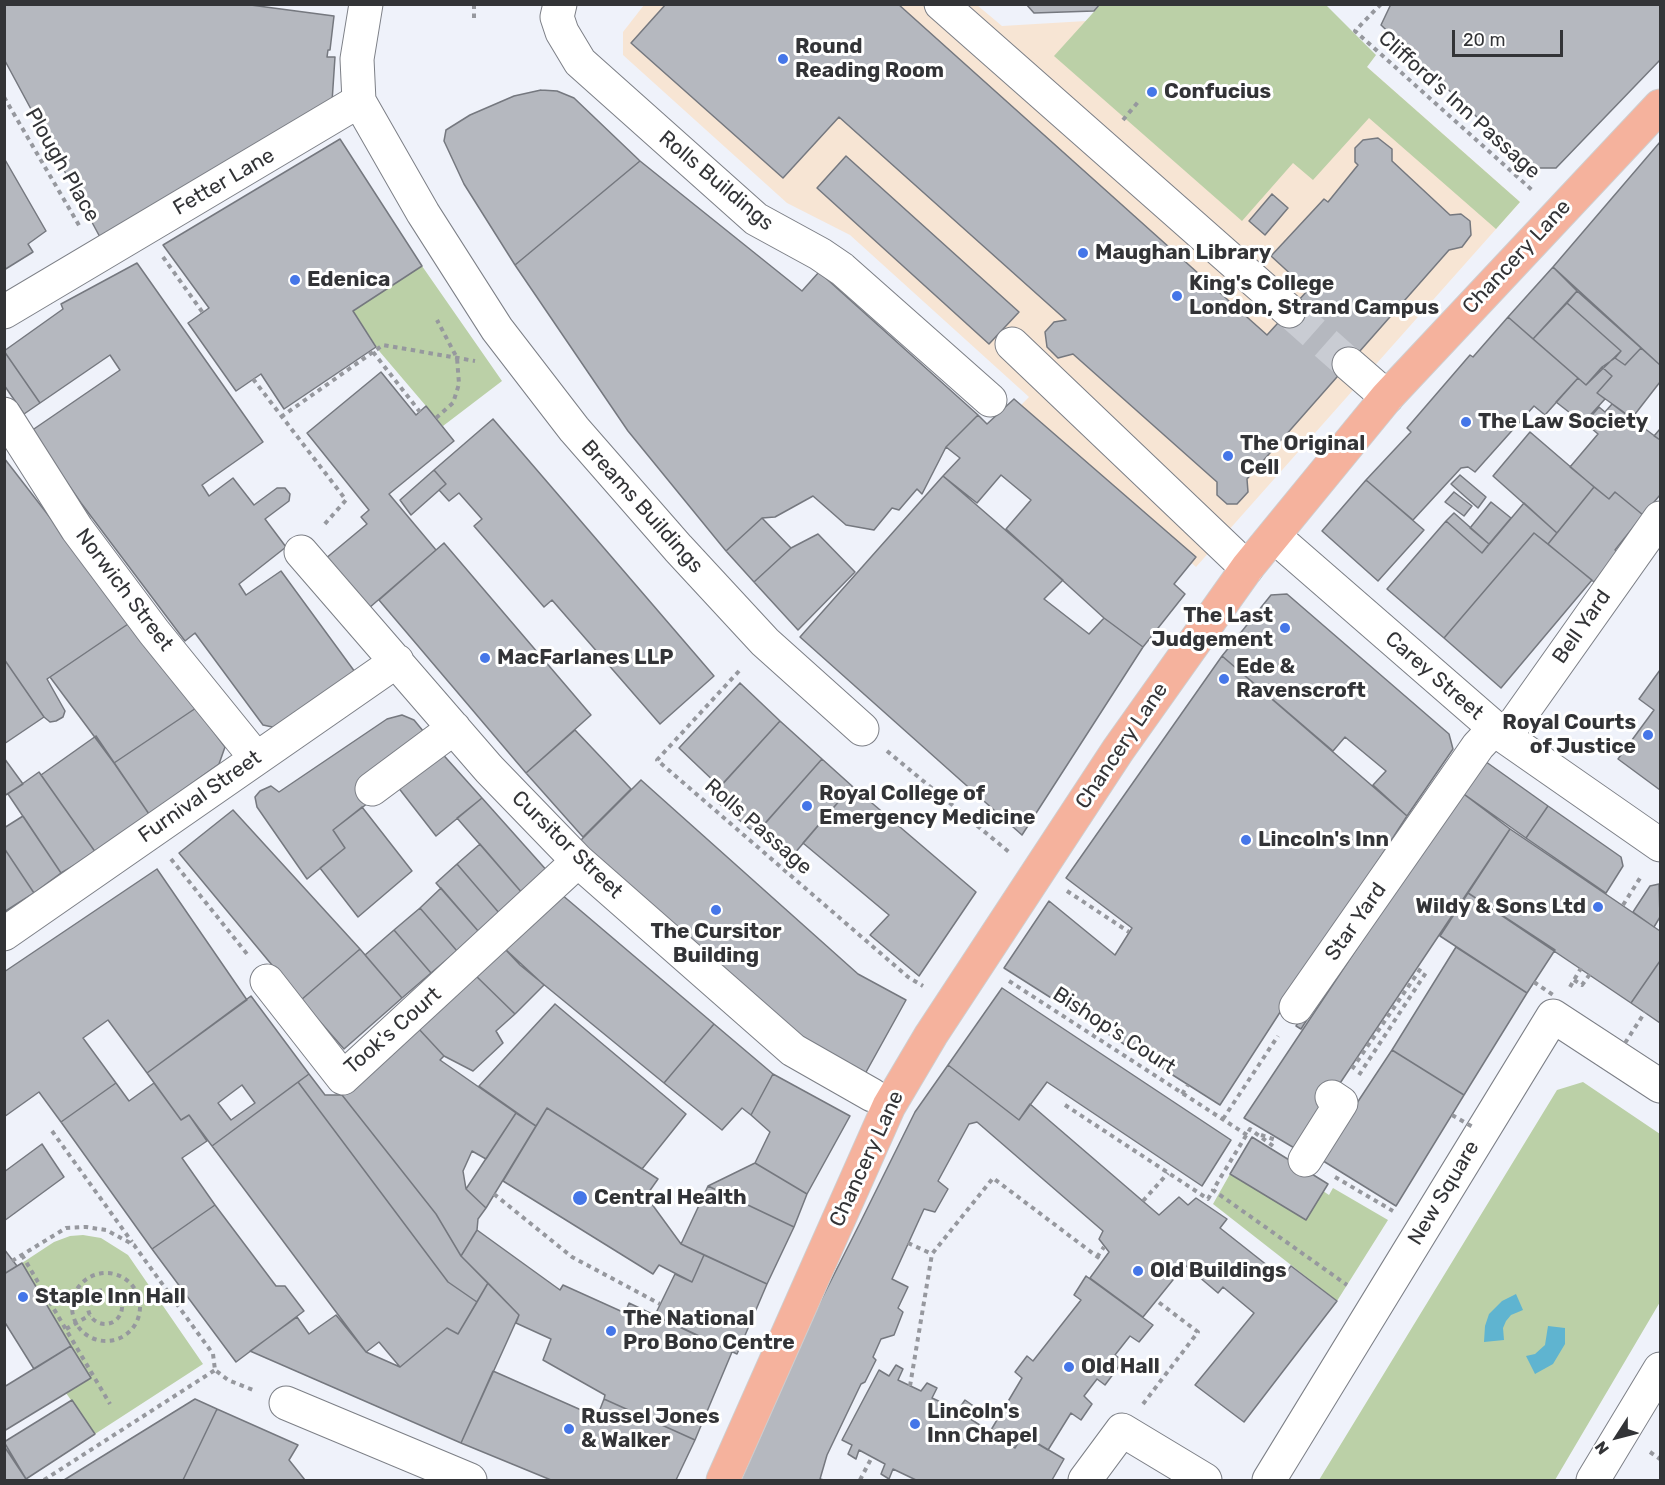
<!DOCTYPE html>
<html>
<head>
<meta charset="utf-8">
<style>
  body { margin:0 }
  #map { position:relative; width:1665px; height:1485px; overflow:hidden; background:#eff2fa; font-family:Rubik,sans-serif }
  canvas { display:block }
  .frame { position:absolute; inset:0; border:6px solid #333437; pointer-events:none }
  .north { position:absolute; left:1587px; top:1407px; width:60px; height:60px; -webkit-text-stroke:4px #fff; paint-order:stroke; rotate:234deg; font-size:16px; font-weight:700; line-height:24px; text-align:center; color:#333437 }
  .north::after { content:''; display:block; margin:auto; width:21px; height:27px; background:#333437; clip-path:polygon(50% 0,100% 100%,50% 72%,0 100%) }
  .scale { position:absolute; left:1452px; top:30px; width:111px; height:27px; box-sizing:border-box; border:3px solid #333437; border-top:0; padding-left:8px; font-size:18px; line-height:21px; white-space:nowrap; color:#333437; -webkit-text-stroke:4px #fff; paint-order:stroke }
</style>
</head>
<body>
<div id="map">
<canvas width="1665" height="1485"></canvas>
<div class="frame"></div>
<div class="north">N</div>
<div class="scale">20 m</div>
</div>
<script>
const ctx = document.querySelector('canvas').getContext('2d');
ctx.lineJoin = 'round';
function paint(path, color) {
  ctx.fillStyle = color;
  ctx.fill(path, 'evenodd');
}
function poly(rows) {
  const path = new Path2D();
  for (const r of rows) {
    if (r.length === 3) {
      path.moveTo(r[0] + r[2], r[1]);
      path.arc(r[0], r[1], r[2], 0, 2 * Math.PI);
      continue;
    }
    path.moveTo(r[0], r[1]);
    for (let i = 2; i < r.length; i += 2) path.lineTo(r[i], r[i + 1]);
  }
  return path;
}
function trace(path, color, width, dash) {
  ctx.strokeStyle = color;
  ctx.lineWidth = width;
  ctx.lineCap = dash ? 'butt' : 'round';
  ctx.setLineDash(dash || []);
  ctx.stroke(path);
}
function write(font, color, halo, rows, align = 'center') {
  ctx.font = font + ' Rubik,sans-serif';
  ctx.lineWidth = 6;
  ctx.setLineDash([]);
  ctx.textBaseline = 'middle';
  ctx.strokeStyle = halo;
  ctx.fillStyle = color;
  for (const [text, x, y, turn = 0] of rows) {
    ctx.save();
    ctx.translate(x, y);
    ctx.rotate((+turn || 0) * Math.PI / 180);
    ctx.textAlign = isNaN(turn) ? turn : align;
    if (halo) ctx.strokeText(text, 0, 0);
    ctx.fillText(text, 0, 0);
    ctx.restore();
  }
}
const education = poly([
  [644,5,977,5,1002,26,1086,21,1101,5,1367,67,1520,202,1196,567,1019,407,1029,397,850,235,787,203,623,55,623,32]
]);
const green = poly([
  [1101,4,1326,5,1376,55,1367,67,1520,202,1496,229,1369,118,1313,180,1293,163,1242,221,1054,56],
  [422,266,502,381,443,426,380,352,353,311],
  [1583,1082,1660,1134,1660,1302,1555,1480,1319,1480,1557,1090],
  [1230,1174,1306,1220,1323,1191,1329,1195,1333,1188,1388,1220,1337,1301,1213,1204],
  [83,1235,101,1238,128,1255,203,1364,95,1434,66,1393,71,1346,22,1263,54,1242,70,1236]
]);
const water = poly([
  [1516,1294,1523,1310,1511,1315,1506,1321,1503,1328,1504,1340,1484,1342,1485,1326,1489,1314,1502,1301],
  [1548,1326,1565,1328,1565,1344,1553,1364,1535,1374,1526,1356,1535,1354,1545,1345]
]);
const building = poly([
  [4,4,243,4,334,16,330,50,328,50,327,57,335,57,332,102,101,239,4,59,4,4],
  [666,4,898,4,1267,335,1308,290,1271,256,1324,199,1328,202,1358,165,1355,162,1355,148,1363,140,1378,138,1392,149,1392,161,1450,215,1461,214,1470,221,1471,235,1462,247,1449,250,1247,479,1248,492,1237,504,1227,504,1217,495,1217,482,1073,354,1058,358,1047,347,1045,332,1054,322,1066,320,839,117,783,178,631,43,666,4],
  [1026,4,1100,4,1094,11,1034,13,1026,4],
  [1391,4,1660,4,1660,60,1556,168,1530,168,1381,25,1391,4],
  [541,90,557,91,574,98,640,161,515,265,464,184,444,141,446,130,470,115,514,96,541,90],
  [340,139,422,266,353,311,376,347,284,409,261,374,236,391,188,323,209,308,163,245,340,139],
  [1660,142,1660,365,1553,267,1660,142],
  [846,156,1019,312,989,344,817,188,846,156],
  [4,158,46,231,28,244,33,252,4,270,4,158],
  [640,161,802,291,819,272,978,415,946,447,922,494,917,489,899,510,892,508,874,530,846,525,813,496,775,517,762,518,726,551,628,431,515,265,640,161],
  [1272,194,1288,208,1265,235,1249,221,1272,194],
  [137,263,263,442,202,485,209,496,233,478,254,505,277,488,285,488,290,494,289,501,265,519,286,547,239,584,246,595,281,571,355,672,277,728,263,725,195,633,185,641,81,503,31,431,120,370,110,355,40,403,4,351,63,309,61,304,137,263],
  [1553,267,1577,291,1533,339,1508,317,1553,267],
  [1577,291,1641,348,1625,365,1615,358,1621,351,1567,303,1577,291],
  [1567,303,1621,351,1586,385,1533,339,1567,303],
  [1508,317,1578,378,1545,415,1534,406,1475,472,1468,467,1461,468,1413,520,1366,480,1411,432,1407,428,1470,355,1473,357,1508,317],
  [1641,348,1660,365,1660,382,1632,418,1597,393,1612,376,1602,367,1615,358,1625,365,1641,348],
  [4,351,40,403,24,414,4,385,4,351],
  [1602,367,1612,376,1597,393,1605,399,1583,423,1556,402,1578,378,1586,385,1602,367],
  [381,372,416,415,426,406,454,441,389,494,436,550,369,608,325,559,367,524,361,517,369,510,307,433,381,372],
  [1014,399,1196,557,1174,584,1185,594,1143,647,1104,618,1006,529,1031,500,1001,475,977,503,943,476,960,458,946,447,978,415,987,424,1014,399],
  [1612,404,1660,440,1660,495,1643,515,1615,492,1609,499,1570,467,1598,434,1591,428,1594,426,1587,421,1599,407,1605,412,1612,404],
  [493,419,714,676,660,724,552,600,544,607,474,526,482,519,459,493,449,501,439,490,446,484,434,470,493,419],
  [1660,429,1660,440,1654,436,1660,429],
  [1530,432,1594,487,1557,533,1493,476,1530,432],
  [4,458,131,622,47,679,65,711,63,717,56,721,50,722,44,717,4,659,4,458],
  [434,470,446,484,411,515,400,500,434,470],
  [1460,475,1486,497,1478,508,1451,484,1460,475],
  [943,476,1063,580,1044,599,1089,634,1104,618,1143,647,1022,835,800,637,943,476],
  [1366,480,1424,530,1378,581,1322,531,1366,480],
  [1594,487,1609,499,1615,492,1643,515,1615,550,1618,552,1594,582,1548,544,1594,487],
  [1454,492,1472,506,1464,516,1445,502,1454,492],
  [1491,502,1511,518,1489,544,1470,528,1491,502],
  [1524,503,1557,533,1548,544,1534,533,1444,638,1387,589,1446,521,1482,553,1524,503],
  [1454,513,1489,544,1482,553,1446,521,1454,513],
  [762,518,791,548,754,582,726,551,762,518],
  [1534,533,1592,580,1501,688,1444,638,1534,533],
  [818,534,855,572,798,630,754,582,791,548,818,534],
  [444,543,591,715,526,773,379,600,444,543],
  [1287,594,1449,734,1453,749,1407,816,1373,785,1386,771,1345,737,1333,751,1222,656,1271,595,1287,594],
  [131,622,196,708,114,763,50,677,131,622],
  [1222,656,1407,816,1220,1105,1004,968,1049,901,1115,955,1132,928,1066,878,1222,656],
  [4,659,44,717,4,744,4,659],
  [1660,670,1660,790,1618,759,1654,710,1639,699,1660,670],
  [740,683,780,721,720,787,679,748,740,683],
  [196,708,225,747,219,764,149,814,114,763,196,708],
  [402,715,414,720,438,749,333,830,345,848,307,879,257,807,255,797,260,791,271,786,279,792,387,719,402,715],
  [780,721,822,759,759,830,750,829,716,801,715,792,780,721],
  [575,730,631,789,583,837,526,773,575,730],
  [96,736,149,814,96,853,41,775,96,736],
  [438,749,482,798,436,836,394,782,438,749],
  [4,758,23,784,4,796,4,758],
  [822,759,852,786,794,854,762,827,822,759],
  [1482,759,1548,806,1526,838,1461,792,1482,759],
  [39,772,96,853,61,873,8,794,39,772],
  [641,780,858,974,906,1000,860,1083,799,1047,574,847,641,780],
  [852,786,976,892,919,976,870,935,889,915,803,843,852,786],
  [1461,792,1510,829,1296,1149,1244,1118,1461,792],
  [482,798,549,873,523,894,457,818,482,798],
  [1548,806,1621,857,1623,866,1606,893,1526,838,1548,806],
  [362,807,412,871,358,917,320,868,345,848,333,830,362,807],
  [233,810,360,949,301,1000,179,853,233,810],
  [23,816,61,873,34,893,4,848,4,828,23,816],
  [1510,829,1660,931,1660,961,1631,1003,1468,893,1510,829],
  [480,844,523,894,500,914,457,864,480,844],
  [4,848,34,893,4,912,4,848],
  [457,864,500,914,479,932,436,883,457,864],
  [157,869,247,1000,147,1073,108,1020,83,1038,116,1083,61,1122,39,1092,4,1117,4,972,157,869],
  [1659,884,1660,917,1654,927,1633,912,1650,886,1659,884],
  [441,888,479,932,457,951,420,908,441,888],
  [1468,893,1555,950,1527,993,1440,936,1468,893],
  [561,894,714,1024,664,1083,520,965,504,948,561,894],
  [420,908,457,951,431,973,394,930,420,908],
  [394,930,431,973,402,998,365,955,394,930],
  [1456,947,1527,993,1464,1095,1392,1050,1456,947],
  [504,948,544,985,515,1014,474,974,504,948],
  [360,949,402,998,344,1049,301,1000,360,949],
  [1660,961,1660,1023,1631,1003,1660,961],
  [474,974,515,1014,496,1031,503,1043,473,1071,444,1056,417,1027,474,974],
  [1002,988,1231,1140,1202,1186,1047,1082,1019,1120,948,1065,1002,988],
  [251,996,309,1074,212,1146,189,1115,181,1120,147,1073,251,996],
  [242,1085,255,1103,231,1120,218,1103,242,1085],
  [555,1004,686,1114,642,1169,547,1108,536,1126,479,1086,555,1004],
  [1305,1012,1310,1015,1301,1029,1296,1026,1305,1012],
  [714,1024,773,1074,751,1115,742,1108,722,1130,664,1083,714,1024],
  [417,1027,444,1056,440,1060,516,1113,486,1159,472,1151,463,1171,466,1189,486,1208,478,1219,477,1230,461,1256,436,1214,342,1095,417,1027],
  [1392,1050,1464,1095,1396,1206,1320,1159,1392,1050],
  [948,1065,1019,1120,1030,1104,1159,1215,1179,1197,1188,1205,1196,1198,1227,1219,1220,1228,1282,1277,1291,1266,1337,1301,1244,1422,1195,1385,1254,1313,1223,1287,1218,1293,1185,1265,1143,1317,1090,1278,1109,1252,1099,1239,1103,1231,977,1122,969,1124,938,1181,948,1189,935,1212,924,1209,892,1279,908,1287,898,1308,903,1312,894,1335,881,1339,873,1357,876,1360,865,1382,861,1384,827,1455,820,1479,824,1480,741,1480,804,1334,861,1221,915,1112,948,1065],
  [309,1074,325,1095,342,1095,436,1214,461,1256,488,1283,477,1302,448,1282,298,1082,309,1074],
  [773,1074,850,1116,807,1194,755,1163,770,1132,751,1115,773,1074],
  [298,1082,448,1282,477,1302,458,1334,447,1328,400,1367,379,1342,366,1352,212,1146,298,1082],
  [116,1083,129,1101,154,1083,181,1120,189,1115,207,1141,182,1158,215,1205,152,1249,61,1122,116,1083],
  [547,1108,658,1179,646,1196,681,1244,704,1255,692,1282,659,1265,653,1274,503,1181,547,1108],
  [516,1113,536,1126,486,1208,466,1189,516,1113],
  [1252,1137,1328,1184,1306,1220,1230,1174,1252,1137],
  [42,1144,64,1177,4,1221,4,1172,42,1144],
  [755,1163,807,1194,794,1227,708,1186,755,1163],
  [708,1186,794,1227,767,1284,681,1244,708,1186],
  [215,1205,276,1286,285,1286,304,1311,236,1362,152,1249,215,1205],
  [477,1230,560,1290,563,1285,625,1313,629,1303,732,1352,695,1440,604,1399,605,1395,543,1360,551,1339,516,1323,519,1315,461,1256,477,1230],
  [4,1249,17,1266,4,1274,4,1249],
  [704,1255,767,1284,737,1354,655,1315,675,1274,692,1282,704,1255],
  [22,1263,71,1346,34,1369,4,1321,4,1274,22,1263],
  [1086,1276,1153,1325,1139,1342,1130,1336,1115,1355,1123,1361,1105,1385,1097,1379,1084,1396,1092,1404,1081,1420,1071,1413,1048,1450,1023,1435,1015,1448,991,1430,1022,1378,1015,1372,1027,1356,1033,1361,1081,1300,1074,1295,1086,1276],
  [488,1283,519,1315,461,1443,250,1351,297,1317,309,1334,336,1315,366,1352,400,1367,447,1328,458,1334,488,1283],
  [71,1346,91,1378,4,1431,4,1387,71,1346],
  [896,1365,903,1369,898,1380,921,1391,927,1383,937,1388,932,1398,958,1410,965,1400,975,1407,969,1418,1015,1448,1023,1435,1064,1459,1052,1480,916,1480,893,1469,889,1479,881,1474,885,1464,859,1450,856,1459,848,1454,852,1445,842,1440,879,1370,889,1376,896,1365],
  [493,1371,597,1417,604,1399,695,1440,676,1480,551,1480,461,1443,493,1371],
  [195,1399,217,1409,183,1480,64,1480,195,1399],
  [72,1400,95,1434,26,1479,4,1442,72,1400],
  [217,1409,298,1445,289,1460,305,1480,183,1480,217,1409],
  [4,1446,26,1479,24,1480,4,1480,4,1446]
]);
const minorTunnel = poly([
  [1289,311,1349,364]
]);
const path = poly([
  [1381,4,1355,31,1532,190],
  [474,18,474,5],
  [4,97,80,227],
  [1123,120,1138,102],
  [163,257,203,313],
  [373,352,420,412],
  [253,379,346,500,323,526],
  [281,417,383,345,475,361],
  [436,418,453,403,459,384,457,358,437,320],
  [739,671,657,760,908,977,923,986],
  [887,751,1009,852],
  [171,859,247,954],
  [1067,891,1129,932],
  [1623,905,1642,875],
  [1574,980,1582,985,1590,974],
  [1009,981,1247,1135],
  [1570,987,1581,968],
  [1352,1069,1421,968],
  [1359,1075,1427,971],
  [1182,1094,1188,1085],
  [1065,1105,1208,1199,1213,1190],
  [1223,1119,1278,1036],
  [52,1131,132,1242],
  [1261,1135,1276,1140],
  [1273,1146,1250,1129,1213,1190,1347,1285],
  [1335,1177,1393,1211],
  [494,1194,572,1257,660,1304],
  [1143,1201,1168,1173],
  [908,1243,932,1254],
  [22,1255,110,1404],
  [1097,1257,1104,1247],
  [12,1261,66,1228,86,1227,106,1230,134,1245,213,1354,215,1370,228,1380,253,1390],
  [106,1307,34],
  [105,1307,17],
  [66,1329,90,1315],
  [910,1386,932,1254,993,1178,1103,1261],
  [1143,1404,1198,1332,1157,1301],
  [1650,1452,1660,1459],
  [44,1480,215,1370],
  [860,1480,872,1457]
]);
const minor = poly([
  [366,4,357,59,359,101,423,213,497,329,574,429,678,548,765,642,862,729],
  [560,4,557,17,562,32,580,62,756,219,820,254,842,269,990,400],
  [941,4,1289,311],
  [4,312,359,101],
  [1012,344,1247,568],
  [1349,364,1387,397],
  [4,414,77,529,154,632,256,758],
  [1275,537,1505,737,1660,845],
  [301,552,489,769,578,861,793,1050,872,1095],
  [1505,737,1660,518],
  [372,789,454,728],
  [4,934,397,661],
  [267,981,343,1078,578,861],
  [1296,1007,1478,746,1495,728],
  [1305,1160,1341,1103,1332,1097],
  [286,1403,470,1480],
  [1085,1480,1122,1430,1205,1480],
  [1269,1480,1553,1016,1660,1086],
  [1593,1480,1660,1369]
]);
const major = poly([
  [723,1480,889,1106,931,1035,1118,750,1247,568,1387,397,1660,106]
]);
const pathBridge = poly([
  [1534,982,1556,997],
  [1625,1043,1645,1012],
  [1452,1115,1473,1127]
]);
const markers = [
  [783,59,6,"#4576e8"],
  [1152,92,6,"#4576e8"],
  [1083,253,6,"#4576e8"],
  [295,280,6,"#4576e8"],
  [1177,296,6,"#4576e8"],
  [1466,422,6,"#4576e8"],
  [1228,456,6,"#4576e8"],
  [1285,628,6,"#4576e8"],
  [485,658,6,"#4576e8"],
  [1224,679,6,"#4576e8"],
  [1648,735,6,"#4576e8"],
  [807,806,6,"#4576e8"],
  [1246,840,6,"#4576e8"],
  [1598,907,6,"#4576e8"],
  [716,910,6,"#4576e8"],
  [580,1198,8,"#4576e8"],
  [1138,1271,6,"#4576e8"],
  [23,1297,6,"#4576e8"],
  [611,1331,6,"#4576e8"],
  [1069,1367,6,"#4576e8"],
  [915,1424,6,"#4576e8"],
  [569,1429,6,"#4576e8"]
];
const poiNames = [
  ["Round",795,47],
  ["Reading Room",795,71],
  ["Confucius",1164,92],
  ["Maughan Library",1095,253],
  ["Edenica",307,280],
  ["King's College",1189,284],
  ["London, Strand Campus",1189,308],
  ["The Law Society",1478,422],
  ["The Original",1240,444],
  ["Cell",1240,468],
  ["The Last",1273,616,"right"],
  ["Judgement",1273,640,"right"],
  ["MacFarlanes LLP",497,658],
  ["Ede &",1236,667],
  ["Ravenscroft",1236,691],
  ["Royal Courts",1636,723,"right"],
  ["of Justice",1636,747,"right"],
  ["Royal College of",819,794],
  ["Emergency Medicine",819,818],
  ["Lincoln's Inn",1258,840],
  ["Wildy & Sons Ltd",1586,907,"right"],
  ["The Cursitor",716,932,"center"],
  ["Building",716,956,"center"],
  ["Central Health",594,1198],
  ["Old Buildings",1150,1271],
  ["Staple Inn Hall",35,1297],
  ["The National",623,1319],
  ["Pro Bono Centre",623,1343],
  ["Old Hall",1081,1367],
  ["Lincoln's",927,1412],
  ["Inn Chapel",927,1436],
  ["Russel Jones",581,1417],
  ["& Walker",581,1441]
];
const streetNames = [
  ["Clifford's Inn Passage",1459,105,42],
  ["Plough Place",62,165,60],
  ["Rolls Buildings",716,181,40],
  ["Fetter Lane",224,182,-30],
  ["Chancery Lane",1517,257,-47],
  ["Breams Buildings",642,507,48],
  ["Norwich Street",124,590,53],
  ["Bell Yard",1582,627,-55],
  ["Carey Street",1434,676,41],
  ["Chancery Lane",1122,746,-56],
  ["Furnival Street",200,797,-35],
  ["Rolls Passage",758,827,41],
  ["Cursitor Street",567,845,44],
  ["Star Yard",1356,922,-55],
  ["Took's Court",393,1031,-41],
  ["Bishop's Court",1114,1031,33],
  ["Chancery Lane",867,1159,-65],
  ["New Square",1444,1193,-59]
];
paint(education, '#f7e5d4');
paint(green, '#bbd0a7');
paint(water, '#5fb4d0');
paint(building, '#b5b8bf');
trace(building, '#75787f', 1.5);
trace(minorTunnel, '#c9ccd3', 33, [33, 16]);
trace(minor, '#7c7f86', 35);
trace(major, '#cececf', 35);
trace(path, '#96989e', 4, [4.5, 4.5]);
trace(minor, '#fff', 33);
trace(major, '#f5b29d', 33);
trace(pathBridge, '#96989e', 4, [4.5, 4.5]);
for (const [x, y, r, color] of markers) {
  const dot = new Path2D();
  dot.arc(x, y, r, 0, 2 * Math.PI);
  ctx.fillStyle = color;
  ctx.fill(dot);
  trace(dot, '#fff', 2);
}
write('bold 21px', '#333437', '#fff', poiNames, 'left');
write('21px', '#333437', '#fff', streetNames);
</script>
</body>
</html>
